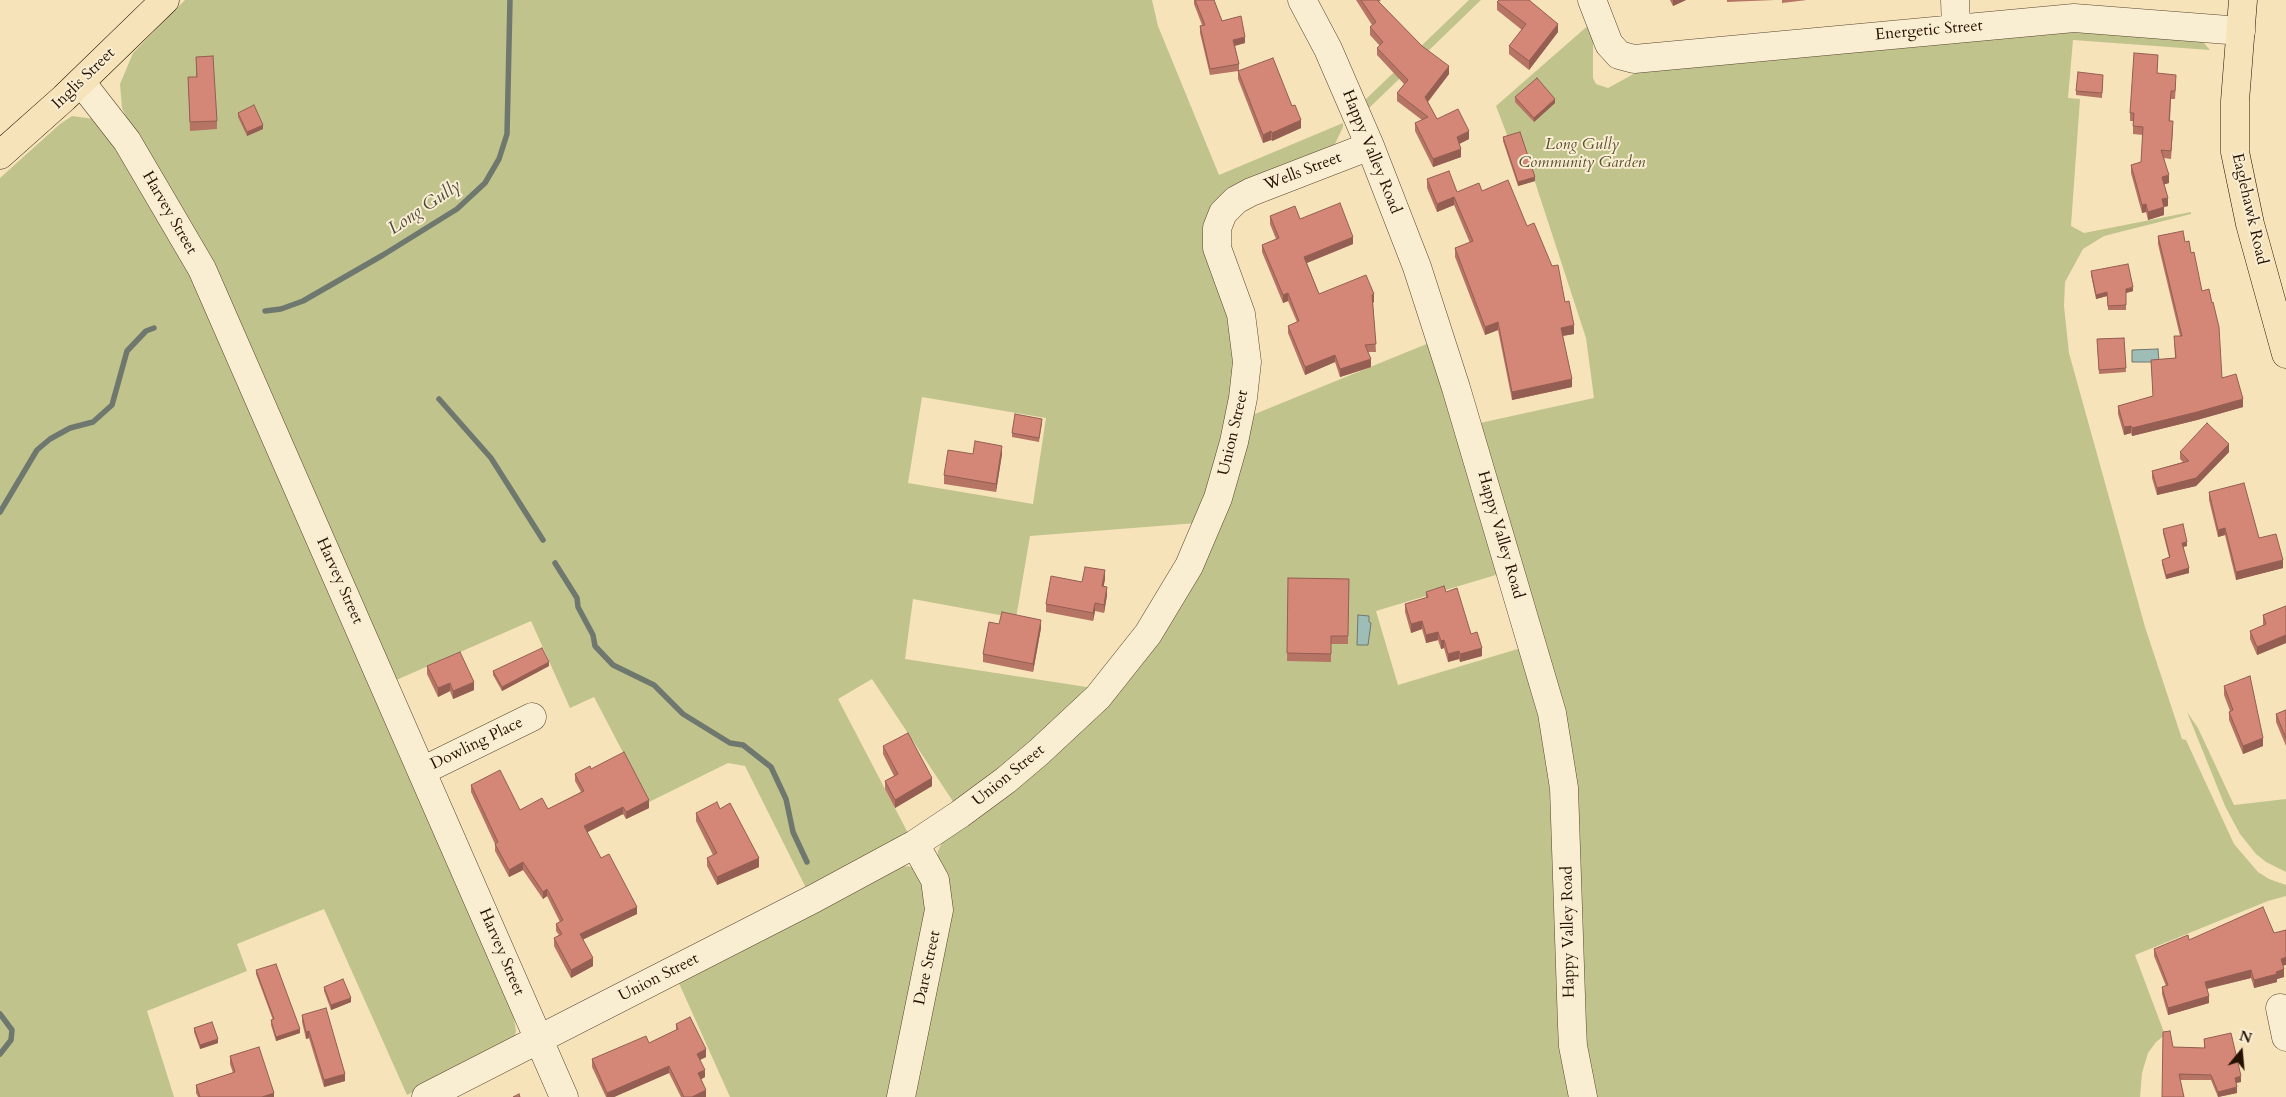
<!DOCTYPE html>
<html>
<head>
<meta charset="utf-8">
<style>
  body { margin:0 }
  #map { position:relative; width:2286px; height:1097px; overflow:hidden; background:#f6e3b9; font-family:Cardo,serif }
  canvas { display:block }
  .north { position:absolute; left:2216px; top:1027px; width:50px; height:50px; -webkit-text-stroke:4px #f9edd2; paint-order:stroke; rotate:17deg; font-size:14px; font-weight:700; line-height:20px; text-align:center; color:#251100 }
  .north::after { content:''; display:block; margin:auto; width:18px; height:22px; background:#251100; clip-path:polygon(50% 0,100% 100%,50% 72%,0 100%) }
</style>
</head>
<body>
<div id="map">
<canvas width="2286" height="1097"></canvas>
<div class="north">N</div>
</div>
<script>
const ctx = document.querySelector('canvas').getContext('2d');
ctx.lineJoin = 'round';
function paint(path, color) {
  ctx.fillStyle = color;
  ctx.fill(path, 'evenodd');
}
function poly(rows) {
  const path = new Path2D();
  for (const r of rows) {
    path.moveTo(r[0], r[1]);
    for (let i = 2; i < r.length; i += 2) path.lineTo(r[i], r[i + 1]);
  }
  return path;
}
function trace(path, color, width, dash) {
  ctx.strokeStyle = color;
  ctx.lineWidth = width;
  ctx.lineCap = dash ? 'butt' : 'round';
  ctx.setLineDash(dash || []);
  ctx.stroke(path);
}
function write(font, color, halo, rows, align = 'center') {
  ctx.font = font + ' Cardo,serif';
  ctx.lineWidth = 4;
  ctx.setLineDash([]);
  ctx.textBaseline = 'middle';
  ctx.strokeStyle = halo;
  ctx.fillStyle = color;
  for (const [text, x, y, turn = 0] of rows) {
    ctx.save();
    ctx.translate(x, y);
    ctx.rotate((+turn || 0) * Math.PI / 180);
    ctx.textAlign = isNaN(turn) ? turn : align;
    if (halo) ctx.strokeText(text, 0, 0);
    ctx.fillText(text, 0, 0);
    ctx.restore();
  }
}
const green = poly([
  [185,0,1152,0,1158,26,1219,175,1343,123,1343,127,1334,146,1226,193,1234,332,1233,405,1197,523,1030,536,1016,618,913,599,905,659,1093,688,956,806,872,679,838,699,909,835,808,892,745,766,728,763,649,802,594,697,570,708,531,621,394,681,122,108,120,84,133,53],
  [922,397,1046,418,1033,504,908,483],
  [1469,0,1481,0,1368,109,1365,100],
  [1591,23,1593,38,1593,78,1596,84,1608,88,1641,70,2066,29,2203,42,2210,50,2073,40,2068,98,2080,99,2071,226,2084,233,2191,212,2191,214,2104,236,2083,249,2065,282,2064,306,2069,353,2145,627,2182,739,2186,740,2234,844,2258,872,2269,879,2286,885,2286,896,2268,901,2135,955,2165,1035,2156,1042,2148,1053,2142,1073,2140,1097,1596,1097,1586,1055,1576,789,1480,423,1594,398,1586,338,1520,136,1509,140,1496,106],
  [72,116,94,119,107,132,185,262,512,1006,516,1031,514,1039,503,1049,407,1095,324,909,237,944,247,971,147,1011,174,1097,0,1097,0,178,60,124],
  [1429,343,1499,574,1376,611,1398,685,1521,648,1537,705,1552,788,1569,1097,912,1097,938,851,943,840,1111,699,1250,416],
  [1349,587,1348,644,1331,644],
  [2187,712,2198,728,2234,805,2286,799,2286,872,2266,862,2256,854,2240,834,2225,806],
  [903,866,914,867,929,895,892,1097,730,1097,678,981]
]);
const water = poly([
  [2158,349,2159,362,2132,362,2132,350,2158,349],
  [1358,615,1369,616,1369,622,1371,623,1368,645,1357,645,1358,615]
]);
const stream = poly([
  [265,311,281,309,303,301,383,255,457,209,485,183,499,159,507,134,510,0],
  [439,399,491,458,543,540],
  [0,512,37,450,50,439,70,428,93,422,112,405,127,351,146,331,154,328],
  [555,563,577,598,578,607,593,635,595,646,613,665,654,685,683,714,730,743,743,745,771,767,786,799,793,832,807,862],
  [0,1014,12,1030,11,1040,0,1054]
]);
const minor = poly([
  [1302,0,1328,49,1370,146,1417,267,1456,388,1552,713,1564,788,1572,1026,1573,1046,1583,1097],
  [1592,0,1609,44,1619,55,1634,59,2074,18,2241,31],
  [1955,0,1956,28],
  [81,82,127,141,202,269,564,1097],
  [422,771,532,717],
  [2280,1008,2286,1037],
  [426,1097,815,898,915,844,960,814,1006,780,1039,752,1098,697,1148,634,1189,566,1218,498,1234,442,1243,398,1247,362,1241,314,1217,248,1217,228,1223,213,1236,200,1251,192,1370,146],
  [901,1097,939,910,935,880,915,844]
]);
const major = poly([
  [2243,0,2235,101,2235,152,2250,224,2286,354],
  [0,155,64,98,165,0]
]);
const wall = poly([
  [1194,0,1214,0,1222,21,1245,43,1235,46,1239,64,1239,70,1301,128,1272,141,1271,140,1263,143,1238,79,1238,71,1210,75,1200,33,1200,26,1202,25,1194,4],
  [1356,0,1381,0,1379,2,1449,74,1428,102,1437,119,1469,139,1459,144,1461,157,1433,167,1415,131,1415,123,1422,120,1397,101,1397,93,1404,84,1377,55,1377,48,1380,46,1370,35,1370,27,1372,25],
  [1530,0,1530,2,1558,32,1529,70,1509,54,1509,46,1522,30,1497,10,1497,2],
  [1670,0,1686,0,1673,6],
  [1727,0,1775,0,1727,2],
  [1782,0,1807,0,1782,3],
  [196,57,217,121,217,129,190,131,188,77,196,77],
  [2158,63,2157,73,2176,83,2175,99,2171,99,2170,121,2173,129,2171,159,2164,158,2169,183,2164,184,2168,206,2164,207,2164,215,2148,220,2146,212,2142,213,2131,173,2131,165,2141,162,2143,135,2133,134,2133,121,2130,121,2130,113],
  [2103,79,2102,98,2076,95,2076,91],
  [1515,97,1555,103,1534,122,1515,102],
  [238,113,263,129,247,136,238,117],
  [1503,137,1535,181,1518,186,1503,141],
  [1427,179,1457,192,1482,191,1527,226,1565,302,1574,334,1563,336,1572,387,1512,400,1498,330,1485,335,1455,257,1455,248,1470,243,1454,205,1437,212,1427,188],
  [1270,216,1300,219,1353,244,1307,263,1319,294,1374,302,1373,303,1376,352,1368,352,1371,367,1340,377,1335,362,1305,375,1288,333,1288,326,1297,322,1288,301,1283,303,1262,252,1262,245,1276,239,1270,224],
  [2158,236,2185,242,2191,253,2202,291,2222,378,2243,407,2197,420,2132,436,2131,433,2124,435,2118,414,2118,406,2153,396,2151,360,2175,358,2174,336,2180,336,2158,244],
  [2091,271,2133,291,2126,293,2126,310,2108,310,2107,296,2096,299,2091,275],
  [2124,338,2126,372,2099,374,2097,339],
  [1042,423,1039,442,1012,437,1012,433],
  [2180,452,2229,452,2196,486,2157,495,2152,478,2152,471,2183,462,2180,459],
  [973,454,1002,454,996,492,944,484,944,475],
  [2209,492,2259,538,2283,568,2236,580,2225,535,2218,537,2209,500],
  [2163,529,2187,546,2183,547,2189,573,2166,579,2162,564,2162,560,2169,557,2163,533],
  [1288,578,1349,579,1348,644,1331,644,1331,662,1287,661],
  [1105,579,1103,587,1107,595,1104,613,1095,611,1093,621,1046,612,1046,604,1082,582],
  [1426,592,1446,592,1471,634,1482,656,1460,662,1459,659,1448,662,1444,648,1441,649,1438,640,1426,643,1422,629,1411,633,1405,612,1405,604,1426,598],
  [2286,606,2286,643,2257,655,2250,639,2250,631,2263,626,2263,615],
  [999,624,1041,628,1033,672,983,662,983,654],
  [427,666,474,690,453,699,450,691,438,697,427,674],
  [549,666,502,691,493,675,493,671],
  [2224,686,2263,746,2243,754,2229,720,2229,712,2230,711,2224,695],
  [2286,710,2286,746,2276,722,2276,714],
  [883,746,932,786,895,808,885,789,885,781,894,776,883,754],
  [591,769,649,808,626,819,623,814,587,832,601,858,637,914,583,939,593,966,571,978,554,946,554,938,559,935,556,931,556,924,560,922,547,896,543,899,523,870,509,877,495,851,495,844,471,792,471,785,520,810,548,809,581,792,575,781,575,774],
  [720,809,759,867,717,885,707,866,707,858,713,855,696,821,696,813],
  [2189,940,2283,965,2284,977,2277,979,2277,982,2254,988,2251,978,2207,989,2209,1003,2168,1015,2162,994,2162,987,2166,986,2154,956,2154,949],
  [256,970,300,1033,276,1041,271,1025,271,1020,273,1020,256,974],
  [324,987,351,1002,331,1010,324,991],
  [302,1015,345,1081,324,1087,309,1038,306,1039,302,1022],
  [676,1024,706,1057,700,1060,705,1077,701,1079,706,1097,681,1097,669,1073,614,1097,606,1097,592,1067,592,1059,649,1043,676,1030],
  [194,1028,218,1043,200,1049,194,1032],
  [2204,1039,2241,1082,2236,1083,2237,1093,2218,1097,2211,1080,2180,1080,2173,1047,2204,1048],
  [230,1056,274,1097,198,1097,196,1093,196,1085,233,1073,230,1064]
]);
const shadedWall = poly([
  [1673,0,1686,0,1673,6],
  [1558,24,1558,32,1529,70,1529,61],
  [1245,37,1245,43,1233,46,1233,40],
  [1449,66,1449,74,1425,105,1425,97],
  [1555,99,1555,103,1534,122,1534,118],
  [1301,120,1301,128,1272,141,1272,133],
  [263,125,263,129,247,136,247,132],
  [1271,131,1271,140,1263,143,1263,135],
  [1469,131,1469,139,1457,145,1457,137],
  [1461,149,1461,157,1433,167,1433,159],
  [2169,175,2169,183,2162,185,2162,177],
  [1535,177,1535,181,1518,186,1518,182],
  [1454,197,1454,205,1437,212,1437,204],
  [2168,198,2168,206,2162,207,2162,199],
  [2146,204,2146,212,2142,213,2142,205],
  [2164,207,2164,215,2148,220,2148,212],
  [1353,237,1353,244,1304,264,1304,257],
  [2133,287,2133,291,2126,293,2126,289],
  [2107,292,2107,296,2096,299,2096,295],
  [1288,293,1288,301,1283,303,1283,295],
  [1374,294,1374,302,1372,303,1372,295],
  [1498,322,1498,330,1485,335,1485,327],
  [1574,325,1574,334,1561,336,1561,328],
  [1335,355,1335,362,1305,375,1305,367],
  [1371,359,1371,367,1340,377,1340,369],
  [1572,379,1572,387,1512,400,1512,392],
  [2243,399,2243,407,2197,420,2132,436,2132,428],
  [2131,426,2131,433,2124,435,2124,427],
  [2229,444,2229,452,2196,486,2157,495,2157,488],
  [1002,446,1002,454,996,492,996,484],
  [2225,528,2225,535,2218,537,2218,530],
  [2187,542,2187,546,2182,547,2182,543],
  [2283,560,2283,568,2236,580,2236,572],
  [2189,568,2189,573,2166,579,2166,575],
  [1105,570,1105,579,1102,595,1102,586],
  [1107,587,1107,595,1104,613,1104,605],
  [1095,603,1095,611,1093,621,1093,613],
  [1041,620,1041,628,1033,672,1033,664],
  [1422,621,1422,629,1411,633,1411,624],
  [1438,632,1438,640,1426,643,1426,635],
  [2286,635,2286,643,2257,655,2257,647],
  [1444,640,1444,648,1441,649,1441,641],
  [1482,648,1482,656,1460,662,1460,654],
  [1459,651,1459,659,1448,662,1448,654],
  [549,662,549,666,502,691,502,687],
  [474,682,474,690,453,699,453,691],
  [450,683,450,691,438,697,438,688],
  [2263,738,2263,746,2243,754,2243,746],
  [932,778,932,786,895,808,895,800],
  [649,800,649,808,626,819,626,812],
  [623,807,623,814,584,834,584,826],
  [759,858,759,867,717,885,717,877],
  [523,862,523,870,509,877,509,870],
  [547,889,547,896,543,899,543,892],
  [637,907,637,914,580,941,580,934],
  [2286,957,2286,965,2281,966,2281,959],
  [593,958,593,966,571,978,571,970],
  [2284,969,2284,977,2277,979,2277,982,2254,988,2254,980,2276,972],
  [2251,970,2251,978,2205,989,2205,982],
  [2209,996,2209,1003,2168,1015,2168,1008],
  [351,998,351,1002,331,1010,331,1005],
  [300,1029,300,1033,276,1041,276,1037],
  [309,1031,309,1038,306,1039,306,1032],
  [218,1039,218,1043,200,1049,200,1045],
  [706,1049,706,1057,697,1061,697,1054],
  [669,1066,669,1073,614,1097,607,1097,607,1093],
  [705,1070,705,1077,698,1081,698,1073],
  [345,1074,345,1081,324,1087,324,1080],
  [2241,1076,2241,1082,2235,1083,2235,1078],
  [2237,1087,2237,1093,2218,1097,2218,1092],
  [706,1090,706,1097,692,1097],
  [274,1093,274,1097,262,1097]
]);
const building = poly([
  [1195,0,1214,0,1222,21,1241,16,1245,37,1233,40,1239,64,1210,69,1200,26,1205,25,1195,0],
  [1361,0,1377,0,1422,46,1449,66,1425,97,1437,119,1458,109,1469,131,1457,137,1461,149,1433,159,1415,123,1428,117,1397,93,1408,80,1377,48,1383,42,1370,27,1376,22,1361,0],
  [1499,0,1529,0,1558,24,1529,61,1509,46,1526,24,1497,2,1499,0],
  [2134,53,2158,55,2157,73,2176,75,2175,91,2171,91,2169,121,2173,121,2171,151,2161,150,2169,175,2162,177,2168,198,2162,199,2164,207,2148,212,2146,204,2142,205,2131,165,2141,162,2143,127,2133,126,2134,113,2130,113,2134,53],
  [213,56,217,121,190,122,188,77,197,77,196,57,213,56],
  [1273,58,1292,106,1295,105,1301,120,1272,133,1271,131,1263,135,1238,71,1273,58],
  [2078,72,2103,75,2102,93,2076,91,2078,72],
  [1537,78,1555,99,1534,118,1515,97,1537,78],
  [254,105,263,125,247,132,238,113,254,105],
  [1520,132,1535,177,1518,182,1503,137,1520,132],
  [1449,171,1457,192,1479,183,1482,191,1508,180,1527,226,1534,223,1552,266,1558,265,1565,302,1569,301,1574,325,1561,328,1572,379,1512,392,1498,322,1485,327,1455,248,1473,241,1454,197,1437,204,1427,179,1449,171],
  [1340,203,1353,237,1304,257,1319,294,1366,275,1374,294,1372,295,1376,344,1365,345,1371,359,1340,369,1335,355,1305,367,1288,326,1299,321,1288,293,1283,295,1262,245,1279,238,1270,216,1295,206,1300,219,1340,203],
  [2183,231,2185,242,2189,241,2191,253,2194,252,2202,291,2209,289,2212,303,2213,302,2219,327,2222,378,2236,374,2243,399,2197,412,2132,428,2131,426,2124,427,2118,406,2153,396,2151,360,2176,358,2174,336,2182,336,2158,236,2183,231],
  [2128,264,2133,287,2126,289,2126,305,2108,306,2107,292,2096,295,2091,271,2128,264],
  [2124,338,2126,368,2099,370,2097,339,2124,338],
  [1015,414,1042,419,1039,438,1012,433,1015,414],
  [2207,423,2229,444,2196,478,2157,488,2152,471,2189,461,2180,452,2207,423],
  [975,441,1002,446,996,484,944,475,948,450,973,454,975,441],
  [2244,483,2259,538,2276,534,2283,560,2236,572,2225,528,2218,530,2209,492,2244,483],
  [2183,524,2187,542,2182,543,2189,568,2166,575,2162,560,2170,557,2163,529,2183,524],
  [1085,567,1105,570,1102,586,1107,587,1104,605,1095,603,1093,613,1046,604,1051,576,1082,582,1085,567],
  [1288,578,1349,579,1348,636,1331,636,1331,654,1287,653,1288,578],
  [1444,586,1446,592,1457,588,1471,634,1477,632,1482,648,1460,654,1459,651,1448,654,1444,640,1441,641,1438,632,1426,635,1422,621,1411,624,1405,604,1428,597,1426,592,1444,586],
  [2286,606,2286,635,2257,647,2250,631,2266,624,2263,615,2286,606],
  [1002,612,1041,620,1033,664,983,654,989,622,999,624,1002,612],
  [542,648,549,662,502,687,493,671,542,648],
  [460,652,474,682,453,691,450,683,438,688,427,666,460,652],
  [2250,676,2263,738,2243,746,2229,712,2233,710,2224,686,2250,676],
  [2286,710,2286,738,2276,714,2286,710],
  [908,733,932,778,895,800,885,781,898,774,883,746,908,733],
  [624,752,649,800,626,812,623,807,584,826,601,858,609,854,637,907,580,934,593,958,571,970,554,938,562,934,556,924,563,920,547,889,543,892,523,862,509,870,495,844,498,842,471,785,500,770,520,810,542,798,548,809,584,791,575,774,590,766,591,769,624,752],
  [717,802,720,809,730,803,759,858,717,877,707,858,717,853,696,813,717,802],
  [2263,907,2274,933,2286,930,2286,957,2281,959,2284,969,2276,972,2277,974,2254,980,2251,970,2205,982,2209,996,2168,1008,2162,987,2168,985,2154,949,2188,935,2189,940,2263,907],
  [276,964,300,1029,276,1037,271,1020,274,1019,256,970,276,964],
  [343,979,351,998,331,1005,324,987,343,979],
  [326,1008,345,1074,324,1080,309,1031,306,1032,302,1015,326,1008],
  [690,1017,706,1049,697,1054,705,1070,698,1073,706,1090,692,1097,684,1097,669,1066,607,1093,592,1059,646,1036,649,1043,678,1029,676,1024,690,1017],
  [212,1022,218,1039,200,1045,194,1028,212,1022],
  [2170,1031,2173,1047,2205,1048,2204,1039,2231,1033,2241,1076,2235,1078,2237,1087,2218,1092,2211,1075,2179,1074,2184,1097,2162,1097,2163,1032,2170,1031],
  [259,1047,274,1093,262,1097,200,1097,196,1085,235,1072,230,1056,259,1047],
  [519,1094,520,1097,513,1097,519,1094]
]);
const streetNames = [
  ["Energetic Street",1929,31,-5],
  ["Inglis Street",84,79,-44],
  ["Happy Valley Road",1371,152,68],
  ["Wells Street",1303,172,-21],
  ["Eaglehawk Road",2249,209,77],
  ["Harvey Street",169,213,60],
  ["Union Street",1234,433,-77],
  ["Happy Valley Road",1500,535,74],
  ["Harvey Street",339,581,66],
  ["Dowling Place",477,744,-26],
  ["Union Street",1009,776,-39],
  ["Happy Valley Road",1569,932,-91],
  ["Harvey Street",501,952,67],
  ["Dare Street",928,968,-78],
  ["Union Street",659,978,-27]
];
const parkNames = [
  ["Long Gully",1582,145],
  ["Community Garden",1582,163]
];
const waterNames = [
  ["Long Gully",425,208,-34]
];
paint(green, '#c1c38c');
paint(water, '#9ebdb7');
trace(water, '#6e786e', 1);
trace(stream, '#6e786e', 5.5);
trace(minor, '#59462e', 29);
trace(major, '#251100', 29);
trace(minor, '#f9edd2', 28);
trace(major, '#f6e3b9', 28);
paint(wall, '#b67465');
paint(shadedWall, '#945e53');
paint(building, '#d48776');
trace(building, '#945e53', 1);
write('16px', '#251100', '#f9edd2', streetNames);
write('italic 16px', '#5c4f31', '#f9edd2', parkNames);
write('italic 18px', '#4f4d40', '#f9edd2', waterNames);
</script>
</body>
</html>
